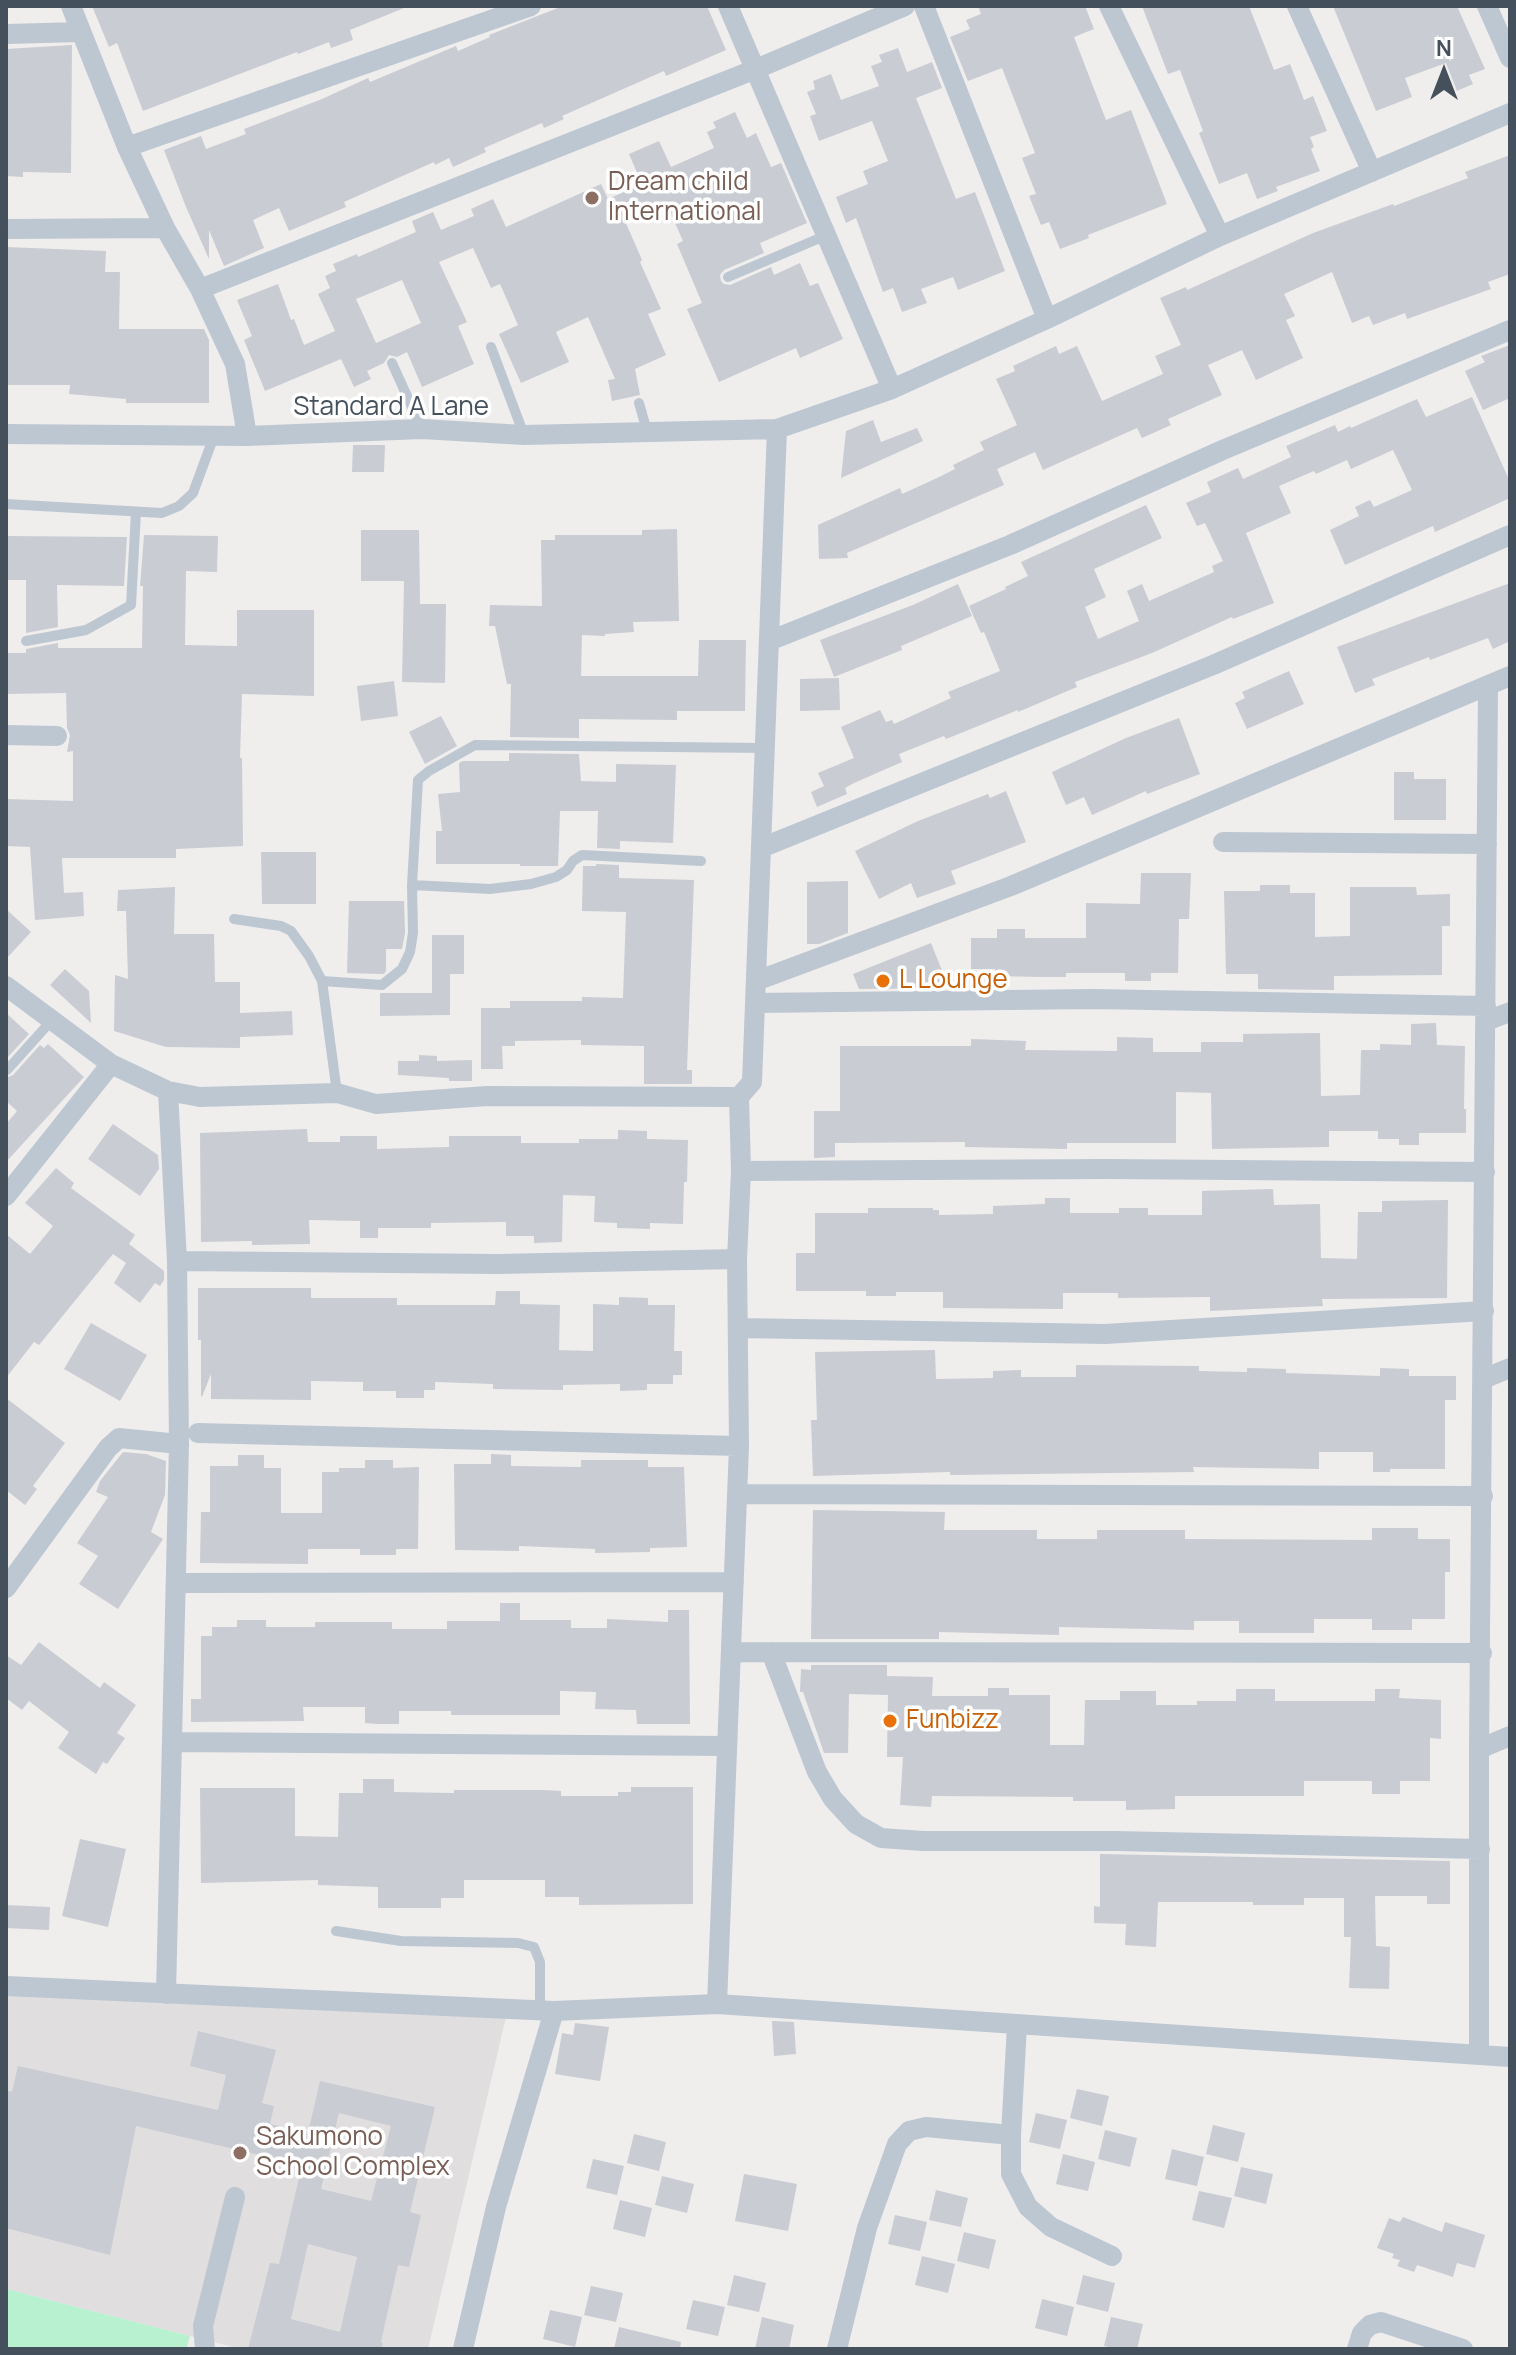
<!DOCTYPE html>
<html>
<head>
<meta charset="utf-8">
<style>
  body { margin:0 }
  #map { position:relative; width:1516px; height:2355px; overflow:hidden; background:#f0eded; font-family:Manrope,sans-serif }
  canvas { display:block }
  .frame { position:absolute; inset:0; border:8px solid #44505c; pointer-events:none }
  .north { position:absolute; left:1404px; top:32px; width:80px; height:80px; -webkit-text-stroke:6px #fff; paint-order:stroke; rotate:0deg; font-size:22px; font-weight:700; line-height:32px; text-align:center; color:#44505c }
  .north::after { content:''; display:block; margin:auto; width:28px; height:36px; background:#44505c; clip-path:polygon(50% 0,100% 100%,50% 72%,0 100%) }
</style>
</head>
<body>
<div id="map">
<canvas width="1516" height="2355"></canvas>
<div class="frame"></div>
<div class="north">N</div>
</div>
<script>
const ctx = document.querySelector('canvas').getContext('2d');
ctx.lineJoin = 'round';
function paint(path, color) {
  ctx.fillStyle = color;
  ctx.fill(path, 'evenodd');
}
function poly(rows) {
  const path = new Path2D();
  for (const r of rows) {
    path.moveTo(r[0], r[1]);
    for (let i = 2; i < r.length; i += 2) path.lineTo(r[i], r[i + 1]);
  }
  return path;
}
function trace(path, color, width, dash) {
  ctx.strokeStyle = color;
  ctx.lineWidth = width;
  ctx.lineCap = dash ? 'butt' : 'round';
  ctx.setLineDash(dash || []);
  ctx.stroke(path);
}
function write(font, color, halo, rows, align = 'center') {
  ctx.font = font + ' Manrope,sans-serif';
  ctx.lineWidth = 7;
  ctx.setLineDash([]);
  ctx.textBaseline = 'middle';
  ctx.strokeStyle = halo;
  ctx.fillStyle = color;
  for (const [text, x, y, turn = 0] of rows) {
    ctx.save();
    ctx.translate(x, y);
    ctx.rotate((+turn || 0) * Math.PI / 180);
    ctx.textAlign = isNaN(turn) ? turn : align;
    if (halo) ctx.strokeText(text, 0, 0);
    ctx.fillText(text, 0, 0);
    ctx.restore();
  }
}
const education = poly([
  [6,1988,506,2017,428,2349,241,2349,6,2289]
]);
const green = poly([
  [6,2289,190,2336,186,2349,6,2349]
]);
const building = poly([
  [92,6,403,6,404,8,350,30,353,40,331,48,329,42,298,54,297,52,143,111,117,43,109,47],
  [563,6,707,6,726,50,666,76,664,71,562,116,564,119,544,128,542,123,484,148,486,152,453,167,449,158,435,165,434,162,344,202,346,207,289,231,279,208,253,220,264,248,224,266,209,230,209,259,186,207,164,150,201,136,206,149,246,134,244,129,322,99,368,78,370,82,456,46,458,51,490,37,489,35],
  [978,6,1085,6,1094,29,1074,37,1106,120,1131,110,1167,204,1088,235,1089,238,1060,249,1049,222,1041,225,1029,196,1036,194,1022,158,1035,153,1002,68,968,81,950,37,970,29,966,20,981,14],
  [1142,6,1249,6,1274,70,1290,64,1304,100,1313,96,1327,131,1310,137,1314,147,1311,149,1320,171,1276,187,1278,191,1257,199,1247,173,1219,184,1199,133,1203,131,1180,70,1168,74],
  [1333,6,1457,6,1485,69,1469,75,1473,84,1457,91,1446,63,1405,78,1412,97,1376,111],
  [72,45,71,173,23,172,23,177,6,176,6,49],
  [898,48,907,72,932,62,942,88,916,98,956,199,975,192,1005,271,958,290,953,277,921,289,927,303,902,312,893,288,883,292,856,218,846,223,836,197,868,184,863,171,888,161,872,121,819,141,810,116,816,114,807,92,815,89,813,81,831,74,841,100,879,86,871,66,882,62,879,55],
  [735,112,747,138,756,133,771,167,781,163,807,223,760,243,764,253,724,270,720,275,721,281,724,284,730,285,771,267,774,275,800,263,810,286,818,283,843,339,800,358,796,348,719,382,687,309,702,303,677,244,683,241,666,203,625,221,642,260,640,262,661,309,648,314,666,355,635,369,640,395,612,401,608,380,615,379,588,317,556,332,569,362,521,383,499,334,518,325,500,284,491,288,473,248,439,262,467,322,458,326,474,364,422,387,407,352,397,357,389,355,384,363,367,371,371,379,354,387,341,359,265,391,244,340,252,336,237,300,278,284,291,320,294,319,304,345,335,331,318,294,330,288,325,276,336,271,333,264,357,254,358,257,416,232,412,221,433,212,441,230,474,216,471,209,493,199,506,227,601,184,608,199,642,184,629,154,659,141,671,167,714,148,707,132,716,128,713,122],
  [402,280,421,323,376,343,356,299],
  [1510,155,1510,274,1488,282,1491,289,1407,319,1405,313,1373,325,1369,316,1352,323,1332,272,1284,294,1295,316,1286,320,1303,358,1256,380,1242,350,1208,365,1222,395,1168,419,1171,425,1142,438,1137,428,1043,470,1035,452,997,469,1004,485,847,553,848,558,819,559,818,525,900,488,902,494,937,478,955,469,953,465,984,450,980,442,1017,425,996,379,1015,371,1013,366,1056,346,1059,354,1077,346,1102,401,1163,374,1155,356,1181,345,1160,298,1186,287,1187,290,1313,233,1393,204,1394,206,1468,178,1465,172],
  [6,247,106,251,105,272,120,272,119,329,204,329,209,340,209,403,126,403,126,399,69,394,70,385,6,385],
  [1510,345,1510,398,1483,410,1465,371,1485,362,1481,356],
  [1472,397,1510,482,1510,498,1435,532,1433,526,1345,565,1330,530,1359,516,1355,507,1370,500,1374,507,1412,490,1393,450,1351,469,1347,460,1316,474,1314,471,1279,486,1291,513,1246,533,1274,603,1233,619,1232,617,1152,653,1075,682,1077,687,1018,712,1018,710,946,739,944,736,899,754,902,762,854,783,845,788,847,794,817,807,811,792,824,786,818,773,854,758,841,727,880,710,886,722,892,720,894,724,951,698,948,692,1000,671,984,632,981,633,969,606,1006,589,1005,587,1028,576,1021,562,1146,505,1162,538,1094,569,1106,597,1085,607,1098,639,1139,621,1127,591,1142,584,1149,601,1214,572,1212,566,1223,561,1205,523,1197,526,1186,503,1211,492,1207,482,1238,468,1243,479,1291,457,1286,446,1335,425,1338,432,1350,426,1351,428,1417,399,1426,417],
  [873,420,881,442,917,428,923,441,841,478,846,431],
  [353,445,385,445,384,472,352,472],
  [677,529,679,621,633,622,634,632,605,634,605,636,582,635,581,676,698,676,699,640,746,640,745,711,677,711,677,720,579,719,579,738,510,737,511,684,507,684,495,626,489,626,490,605,542,606,541,540,555,540,555,535,642,535,642,530],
  [361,530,419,530,420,604,446,604,445,683,402,682,404,581,361,581],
  [144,535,218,536,217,572,186,571,185,645,237,646,237,610,314,610,314,696,242,694,240,758,242,758,243,846,176,849,176,858,62,858,64,893,83,892,84,916,35,920,30,847,6,846,6,799,73,801,73,751,67,752,70,735,67,728,66,693,6,694,6,653,26,653,26,649,58,643,58,648,142,648,143,586,140,586],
  [6,536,127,537,124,586,57,585,58,627,26,633,26,580,6,580],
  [1510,583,1510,641,1493,649,1488,638,1430,660,1429,657,1372,679,1375,685,1355,693,1337,647],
  [958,584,972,616,901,646,902,650,834,677,820,640,913,605],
  [1289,671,1304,704,1247,729,1235,703,1245,698,1242,692],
  [839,678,840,710,800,711,800,679],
  [394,681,398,716,361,721,357,686],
  [441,716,457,746,425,764,409,732],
  [1179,718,1200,774,1147,794,1146,791,1092,815,1084,797,1066,805,1052,772,1126,738],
  [509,753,579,754,581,781,616,782,616,764,676,765,673,843,620,841,620,849,597,848,598,811,560,811,558,866,520,866,520,864,436,864,436,831,442,831,438,794,460,792,459,763,463,761,509,761],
  [1394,772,1414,772,1414,779,1446,779,1446,820,1394,820],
  [1006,791,1026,842,951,871,956,884,917,898,911,883,879,899,855,851,918,821,988,794,990,798],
  [261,852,316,852,316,904,262,904],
  [596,864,619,865,619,878,694,880,687,1070,692,1070,692,1084,644,1084,644,1046,581,1045,581,1040,515,1041,515,1046,502,1046,503,1069,481,1069,481,1008,510,1008,510,1001,582,1001,582,997,623,998,626,912,582,911,583,866,596,866],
  [1141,873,1191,873,1189,919,1179,919,1178,973,1151,973,1151,981,1125,981,1125,973,1066,973,1066,977,1042,977,995,976,995,969,971,969,971,938,997,938,997,929,1025,929,1025,938,1086,938,1086,903,1140,904],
  [848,881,848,933,819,944,807,944,807,882],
  [1260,885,1290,885,1290,893,1315,893,1315,937,1350,936,1350,887,1416,887,1417,895,1450,894,1450,926,1442,926,1442,975,1334,976,1334,990,1258,989,1258,974,1226,974,1224,891,1260,891],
  [175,887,174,934,214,934,215,982,240,982,240,1013,292,1011,293,1035,240,1037,240,1048,166,1047,114,1031,115,975,128,979,126,911,117,911,118,890],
  [349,901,404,901,405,933,402,949,386,949,386,971,384,974,347,973],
  [6,909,31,932,6,959],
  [432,935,464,935,464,974,450,974,450,1015,380,1016,380,993,432,993],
  [931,943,949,988,859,989,853,974],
  [65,969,89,991,91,1023,50,985],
  [6,1013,29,1034,6,1059],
  [1436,1023,1437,1045,1465,1046,1464,1109,1466,1109,1466,1133,1419,1133,1419,1145,1399,1145,1399,1139,1378,1139,1378,1131,1329,1131,1329,1147,1212,1149,1211,1093,1176,1092,1176,1143,1067,1143,1067,1149,965,1147,965,1142,835,1143,835,1157,814,1158,814,1111,840,1111,840,1046,971,1046,971,1039,1026,1041,1025,1050,1117,1051,1117,1037,1153,1038,1153,1052,1201,1052,1201,1042,1243,1042,1243,1034,1320,1033,1321,1096,1360,1095,1361,1050,1380,1050,1380,1044,1411,1045,1411,1024],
  [48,1044,84,1077,6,1162,6,1124,17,1111,6,1101,6,1078,13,1075,40,1045,44,1048],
  [419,1055,437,1056,437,1061,472,1060,472,1081,449,1081,449,1078,398,1075,398,1061,419,1061],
  [113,1124,158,1155,159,1169,140,1196,88,1159],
  [307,1129,308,1142,340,1142,340,1136,377,1136,377,1149,449,1147,449,1136,521,1136,521,1143,579,1143,579,1139,618,1139,618,1130,647,1131,647,1139,688,1140,687,1182,684,1182,683,1224,650,1223,650,1229,617,1228,617,1223,594,1222,595,1196,563,1195,562,1242,534,1243,534,1236,506,1236,506,1222,431,1223,431,1228,378,1228,378,1238,360,1238,360,1221,309,1220,310,1244,252,1245,252,1241,201,1242,200,1133],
  [56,1168,74,1183,71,1188,135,1235,129,1244,164,1271,164,1280,160,1286,155,1283,140,1303,114,1283,126,1263,113,1254,39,1345,34,1342,6,1378,6,1234,30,1254,53,1226,25,1203],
  [1273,1189,1274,1205,1320,1204,1321,1258,1357,1259,1358,1212,1382,1212,1382,1201,1448,1200,1447,1298,1322,1299,1323,1306,1210,1311,1210,1297,1118,1298,1118,1293,1063,1293,1063,1309,943,1308,943,1292,896,1292,896,1296,866,1296,866,1291,796,1291,796,1253,815,1253,815,1213,868,1213,868,1208,933,1208,933,1210,939,1210,939,1215,993,1214,993,1206,1045,1204,1045,1198,1070,1198,1070,1213,1119,1213,1119,1208,1148,1208,1148,1215,1202,1215,1202,1191],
  [198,1288,311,1288,311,1298,397,1298,397,1305,495,1305,496,1291,520,1291,520,1304,560,1305,559,1350,593,1351,593,1304,619,1305,619,1297,648,1298,648,1305,675,1305,674,1351,682,1351,682,1375,673,1375,673,1384,647,1384,647,1390,620,1391,620,1384,563,1385,563,1390,493,1389,493,1384,435,1382,435,1390,424,1390,424,1398,396,1398,396,1391,363,1391,363,1382,311,1381,311,1400,211,1399,211,1374,202,1397,201,1396,201,1340,198,1340],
  [91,1323,147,1355,120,1401,64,1369],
  [935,1350,936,1379,993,1378,993,1371,1021,1370,1021,1377,1076,1377,1076,1365,1199,1366,1199,1371,1247,1372,1247,1368,1286,1369,1286,1373,1380,1376,1380,1368,1409,1369,1409,1376,1456,1376,1456,1400,1445,1400,1445,1469,1390,1469,1390,1472,1373,1472,1373,1452,1319,1452,1319,1469,1193,1467,1194,1472,950,1475,950,1472,813,1476,811,1420,817,1420,815,1352],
  [6,1398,65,1443,33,1486,37,1489,25,1505,6,1490],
  [123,1452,146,1454,166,1461,165,1495,151,1532,163,1539,118,1609,79,1584,98,1556,77,1543,108,1497,96,1492,100,1481],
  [491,1454,511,1455,511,1466,581,1467,581,1460,648,1460,648,1467,684,1467,687,1547,650,1548,650,1552,595,1553,595,1549,519,1546,519,1551,455,1550,454,1464,491,1464],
  [238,1455,264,1455,264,1468,281,1468,281,1513,322,1513,322,1472,339,1472,339,1468,365,1468,365,1460,393,1460,393,1468,419,1467,418,1549,396,1549,396,1555,360,1555,360,1549,308,1549,308,1564,200,1563,201,1512,210,1512,210,1466,238,1466],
  [813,1510,945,1512,944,1530,1037,1530,1037,1539,1097,1539,1097,1530,1185,1530,1185,1539,1372,1540,1372,1528,1418,1528,1418,1539,1450,1539,1450,1572,1445,1572,1445,1619,1412,1619,1412,1630,1372,1630,1372,1619,1314,1619,1314,1633,1239,1633,1239,1621,1194,1621,1194,1630,1059,1627,1059,1635,939,1632,939,1639,811,1639],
  [500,1603,520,1603,520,1620,571,1620,571,1628,607,1628,607,1619,668,1622,668,1610,689,1610,690,1724,637,1724,636,1710,595,1709,596,1692,560,1691,560,1715,451,1715,451,1711,399,1711,399,1724,378,1724,365,1723,365,1707,303,1707,304,1721,191,1722,191,1699,201,1699,201,1636,212,1636,212,1627,237,1627,237,1620,266,1620,266,1627,315,1627,315,1622,392,1622,392,1629,447,1629,447,1621,500,1621],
  [39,1642,100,1688,104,1682,136,1705,117,1733,125,1738,107,1764,103,1762,96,1774,58,1748,69,1732,29,1701,22,1710,6,1698,6,1655,21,1665],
  [811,1665,887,1665,887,1676,933,1677,932,1696,988,1696,988,1688,1009,1688,1009,1695,1050,1695,1050,1745,1084,1745,1085,1700,1120,1700,1120,1691,1156,1691,1156,1705,1197,1705,1197,1701,1236,1701,1236,1689,1275,1689,1275,1701,1375,1701,1375,1689,1400,1689,1399,1698,1441,1700,1441,1739,1430,1738,1430,1781,1400,1781,1400,1794,1372,1794,1372,1781,1304,1781,1304,1796,1175,1796,1175,1809,1126,1810,1126,1801,1073,1801,1073,1797,932,1796,931,1807,900,1805,903,1757,887,1757,888,1695,849,1694,848,1753,824,1753,803,1692,800,1692,801,1669,811,1670],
  [363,1779,394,1779,394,1792,454,1793,454,1790,543,1790,561,1791,561,1796,618,1796,618,1792,631,1792,631,1787,693,1787,693,1904,579,1905,579,1897,545,1897,545,1880,464,1880,464,1898,441,1898,441,1908,378,1908,378,1887,318,1885,318,1880,201,1883,200,1788,295,1788,295,1836,338,1837,339,1793,363,1793],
  [80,1839,126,1849,108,1927,62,1916],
  [1100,1854,1450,1861,1450,1904,1427,1904,1427,1896,1375,1896,1376,1946,1390,1947,1389,1989,1349,1988,1351,1937,1344,1937,1344,1898,1304,1898,1304,1905,1253,1905,1253,1902,1158,1902,1156,1947,1125,1945,1126,1924,1094,1923,1094,1906,1100,1907],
  [6,1905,50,1907,49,1930,6,1928],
  [772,2021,794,2022,796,2054,774,2056],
  [575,2023,609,2027,600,2081,555,2074,562,2033,573,2035],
  [198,2031,276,2050,262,2103,274,2106,270,2124,308,2133,320,2081,435,2107,410,2212,421,2215,409,2267,398,2265,381,2342,383,2343,382,2349,248,2349,270,2263,279,2264,302,2165,136,2126,110,2255,6,2228,6,2090,12,2092,18,2066,218,2110,226,2075,190,2066],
  [339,2113,391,2126,371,2201,321,2189],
  [308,2244,357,2257,340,2332,291,2319],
  [1077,2089,1109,2096,1102,2126,1070,2118],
  [1036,2113,1067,2120,1060,2149,1029,2142],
  [1213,2125,1245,2133,1238,2162,1206,2154],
  [1105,2130,1137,2138,1130,2167,1098,2159],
  [634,2134,666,2142,659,2171,627,2163],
  [1172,2149,1204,2157,1197,2186,1165,2179],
  [1063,2154,1095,2162,1088,2191,1056,2184],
  [593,2159,624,2166,617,2195,586,2188],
  [1241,2167,1273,2174,1266,2204,1234,2196],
  [744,2174,797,2184,788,2231,735,2221],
  [662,2176,694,2184,687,2213,655,2205],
  [936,2190,968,2198,961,2227,929,2220],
  [1199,2191,1232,2198,1224,2228,1192,2220],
  [620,2200,652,2208,645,2237,613,2229],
  [895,2215,927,2222,920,2251,888,2244],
  [1403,2217,1442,2232,1445,2222,1485,2235,1475,2268,1457,2263,1453,2277,1417,2265,1414,2272,1397,2266,1400,2260,1392,2258,1394,2254,1377,2248,1389,2218,1400,2222],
  [964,2232,996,2240,989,2269,957,2261],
  [922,2256,955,2264,948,2293,915,2285],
  [734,2275,766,2283,759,2312,727,2305],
  [1083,2275,1115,2283,1108,2312,1076,2304],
  [591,2286,623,2293,616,2322,584,2315],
  [1042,2299,1074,2307,1067,2336,1035,2328],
  [693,2300,725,2307,718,2336,686,2329],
  [550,2310,582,2317,575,2347,543,2339],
  [762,2317,794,2325,789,2349,755,2349],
  [1111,2317,1143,2324,1137,2349,1118,2349,1104,2346],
  [619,2327,681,2342,680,2349,614,2349]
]);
const service = poly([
  [728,277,827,235],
  [491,347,524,435],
  [392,363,422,429],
  [639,403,647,431],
  [6,504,162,513,179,506,193,493,214,436],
  [26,641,86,630,131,605,136,512],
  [412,885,490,889,531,884,556,877,567,870,573,861,582,855,701,861],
  [234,919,281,926,291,931,309,956,322,981,337,1093],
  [322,981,382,985,402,969,410,952,413,933,412,885,418,780,429,771,475,745,765,748],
  [7,1070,52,1020],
  [336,1931,401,1941,518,1943,534,1947,540,1962,540,2011]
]);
const minor = poly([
  [71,6,127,147,165,228,200,289,235,364,247,436],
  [728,6,892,389],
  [924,6,1047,319],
  [1109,6,1220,236],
  [1297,6,1372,172],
  [1487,6,1510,58],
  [6,34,81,32],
  [127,147,531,6],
  [6,229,165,228],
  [200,289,756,69,905,6],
  [6,434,247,436,422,429,524,435,777,429,892,389,1047,319,1220,236,1510,113],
  [769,641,1010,545,1225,449,1510,330],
  [6,735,57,736],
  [1223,842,1487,844],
  [761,848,1213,665,1510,535],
  [756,981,1011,886,1510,676],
  [6,986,111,1064,168,1091,200,1097,337,1093,376,1104,487,1096,739,1097],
  [755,1003,1093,999,1486,1006],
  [1486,1021,1510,1012],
  [741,1171,1107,1169,1485,1172],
  [6,1196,111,1064],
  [177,1261,498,1264,737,1259],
  [738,1328,1105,1334,1484,1311],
  [1483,1379,1510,1368],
  [198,1433,739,1446],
  [737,1494,1483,1496],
  [177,1583,734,1582],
  [6,1588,108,1448,119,1438,179,1444],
  [731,1652,1482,1653],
  [771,1652,817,1772,833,1799,856,1824,881,1838,923,1841,1116,1841,1480,1849],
  [173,1742,726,1746],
  [1479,1749,1510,1736],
  [6,1986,554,2011,717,2004,1510,2057],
  [166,1994,179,1444,177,1261,168,1091],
  [717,2004,739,1446,737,1259,741,1171,739,1097,752,1082,777,429],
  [1479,2055,1479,1749,1488,687],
  [1011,2135,1011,2174,1028,2207,1051,2227,1112,2256],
  [205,2349,203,2326,235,2197],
  [463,2349,496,2207,554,2011],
  [837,2349,867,2228,897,2144,909,2131,926,2127,1011,2135,1017,2025],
  [1357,2349,1362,2333,1370,2325,1381,2322,1463,2349]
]);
const markers = [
  [592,198,8,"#8d6e63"],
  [883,981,8,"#e8710a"],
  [890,1721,8,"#e8710a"],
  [240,2153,8,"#8d6e63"]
];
const educationNames = [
  ["Dream child",608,183],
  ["International",608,213],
  ["Sakumono",256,2138],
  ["School Complex",256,2168]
];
const streetNames = [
  ["Standard A Lane",391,408]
];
const foodNames = [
  ["L Lounge",899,981],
  ["Funbizz",906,1721]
];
paint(education, '#e1dedf');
paint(green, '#b8f1d0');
paint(building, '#c9ccd3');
trace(service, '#bdc7d1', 10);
trace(minor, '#bdc7d1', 20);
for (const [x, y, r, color] of markers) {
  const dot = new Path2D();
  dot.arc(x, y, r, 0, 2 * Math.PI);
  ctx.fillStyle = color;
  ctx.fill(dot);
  trace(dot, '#fff', 3);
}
write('26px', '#785e54', '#fff', educationNames, 'left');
write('26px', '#44505c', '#fff', streetNames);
write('26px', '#c56008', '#fff', foodNames, 'left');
</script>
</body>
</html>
